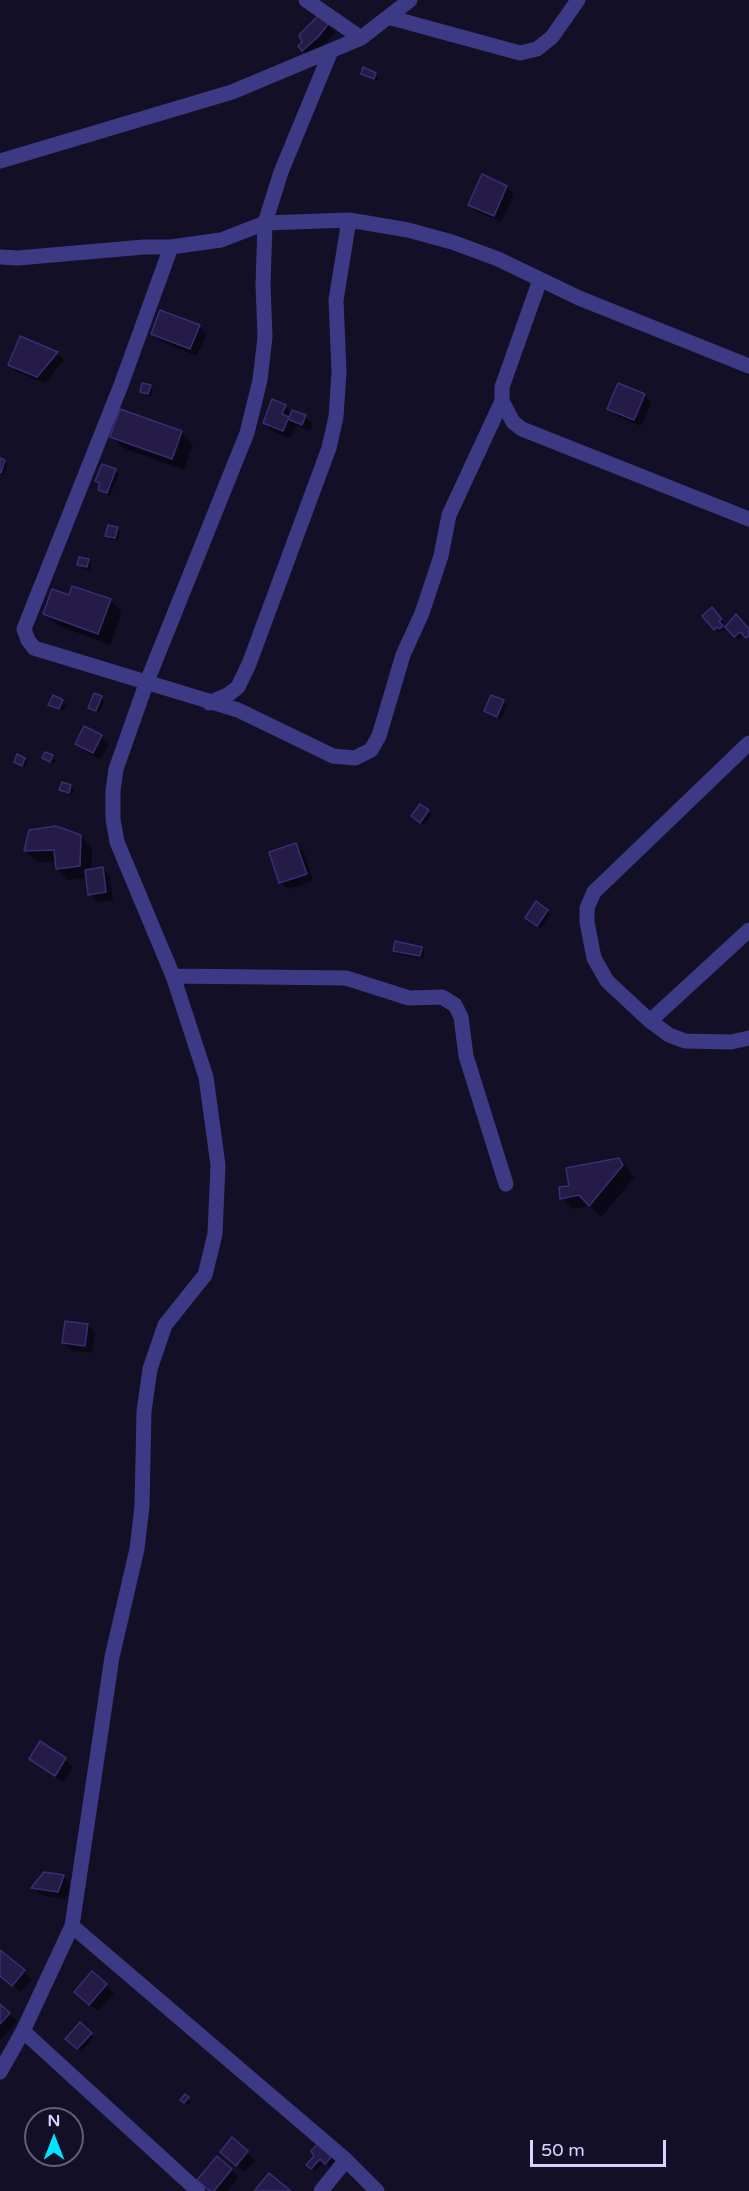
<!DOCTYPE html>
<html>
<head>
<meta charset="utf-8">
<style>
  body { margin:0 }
  #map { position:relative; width:749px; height:2191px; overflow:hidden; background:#130f26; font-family:"Varela Round",sans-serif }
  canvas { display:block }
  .north { position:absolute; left:24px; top:2107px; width:60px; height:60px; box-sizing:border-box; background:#130f26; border:2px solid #625e7d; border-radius:50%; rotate:0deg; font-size:16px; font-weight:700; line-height:24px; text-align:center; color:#d9d4ff }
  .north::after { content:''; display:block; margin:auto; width:21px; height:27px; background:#00e5ff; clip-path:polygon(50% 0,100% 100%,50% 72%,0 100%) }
  .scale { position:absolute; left:530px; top:2140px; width:136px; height:27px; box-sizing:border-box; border:3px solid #d9d4ff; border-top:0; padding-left:8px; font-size:18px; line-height:21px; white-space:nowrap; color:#d9d4ff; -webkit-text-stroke:4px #130f26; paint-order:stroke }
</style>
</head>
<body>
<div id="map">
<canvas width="749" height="2191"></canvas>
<div class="north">N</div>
<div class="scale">50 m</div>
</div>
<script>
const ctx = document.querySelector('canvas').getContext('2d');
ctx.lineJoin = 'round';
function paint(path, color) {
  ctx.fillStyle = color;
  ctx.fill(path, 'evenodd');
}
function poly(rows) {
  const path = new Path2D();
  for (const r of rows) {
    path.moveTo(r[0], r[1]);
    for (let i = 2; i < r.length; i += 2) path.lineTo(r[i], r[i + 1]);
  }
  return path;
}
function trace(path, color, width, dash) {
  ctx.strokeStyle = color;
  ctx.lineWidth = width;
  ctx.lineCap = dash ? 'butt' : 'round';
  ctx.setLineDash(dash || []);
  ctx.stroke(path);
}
const shadow = poly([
  [319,17,336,32,311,58,300,46],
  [362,73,375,74,379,78,377,81],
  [506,187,514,194,501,222,478,212,470,204],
  [199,327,206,334,197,356,160,341,153,333],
  [57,353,64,360,45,383,17,372,10,365],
  [150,387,153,390,151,397,145,395,142,392],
  [644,395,651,403,641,426,617,416,609,408],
  [285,406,292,413,305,417,313,424,310,431,296,425,291,438,272,431,265,423],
  [121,411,182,433,193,444,184,470,123,448,112,436],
  [0,460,7,464,4,475,0,474],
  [103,466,119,474,110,496,99,489,101,485,97,481],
  [117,528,120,532,118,541,110,539,107,536],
  [88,560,91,564,90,570,82,568,79,565],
  [70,597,110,601,122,612,110,645,57,625,45,613],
  [712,609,724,623,721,625,725,630,719,632,705,616],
  [727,627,749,630,749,639,744,634,739,640],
  [101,697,104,701,99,713,90,707],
  [492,697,507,705,501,720,485,711],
  [62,701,66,704,63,711,50,704],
  [101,736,109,744,101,759,85,752,77,744],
  [46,754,56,760,54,764,44,758],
  [24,759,28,762,25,768,15,762],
  [70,786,74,789,72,796,64,793,61,790],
  [428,811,432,814,424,825,417,819],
  [80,836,92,848,91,870,103,869,110,877,113,900,98,902,90,894,88,878,69,880,57,869,57,862,37,862,26,851],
  [296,845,304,852,313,881,288,889,280,882],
  [547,911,550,914,541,928,530,921],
  [421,948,424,951,423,959,398,954,395,950],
  [619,1159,630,1171,634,1178,601,1217,590,1206,573,1209,562,1198,570,1187],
  [88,1325,95,1333,92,1353,71,1350,63,1343],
  [40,1744,65,1760,73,1767,63,1782,38,1766,30,1759],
  [63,1876,71,1884,66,1899,41,1895,33,1888],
  [0,1952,32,1979,21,1992,0,1975],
  [92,1973,114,1993,98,2011,84,1999],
  [0,2006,17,2021,1,2040,0,2039],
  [80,2024,94,2037,81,2052,67,2038],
  [185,2096,191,2102,188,2105,182,2099],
  [232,2140,255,2160,244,2172,229,2159],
  [319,2144,336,2159,330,2166,324,2161,315,2171,308,2165,316,2157],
  [217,2158,239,2177,228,2191,211,2191]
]);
const building = poly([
  [319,15,329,23,318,37,302,51,298,46,302,42,299,35,319,15],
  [363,67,376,73,374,79,361,74,363,67],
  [482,174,507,186,494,216,468,205,482,174],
  [160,310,200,325,190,349,151,334,160,310],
  [20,336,58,352,37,377,8,365,20,336],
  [142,383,151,385,148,394,140,392,142,383],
  [618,383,645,394,634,420,607,409,618,383],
  [272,399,286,405,282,414,289,417,292,410,306,415,302,425,288,419,283,431,263,423,272,399],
  [120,409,182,431,172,459,110,437,120,409],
  [0,458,5,460,1,473,0,472,0,458],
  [102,464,116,469,107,493,98,490,100,483,95,481,102,464],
  [108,525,118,527,115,538,105,536,108,525],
  [79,557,89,559,87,567,77,565,79,557],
  [72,586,111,599,98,634,43,614,52,589,69,595,72,586],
  [712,607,722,619,719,621,723,626,719,629,717,627,714,630,702,616,712,607],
  [736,614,749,629,749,636,746,638,740,632,734,637,725,627,736,614],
  [94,693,102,696,96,711,88,708,94,693],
  [53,695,63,700,59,709,48,705,53,695],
  [491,695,504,700,497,717,484,711,491,695],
  [84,726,102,735,93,753,75,744,84,726],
  [45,752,53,755,50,762,42,758,45,752],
  [17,754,25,758,22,766,14,762,17,754],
  [62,782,71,785,69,793,59,790,62,782],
  [420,804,429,810,420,823,411,816,420,804],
  [56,826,81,835,80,866,56,869,54,850,24,851,29,830,56,826],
  [296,843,307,874,279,883,269,852,296,843],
  [103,867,106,892,88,895,85,870,103,867],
  [536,901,548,910,537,926,525,918,536,901],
  [395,941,422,947,420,956,393,951,395,941],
  [619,1158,623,1165,589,1206,579,1195,560,1199,559,1187,569,1186,566,1168,619,1158],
  [65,1321,88,1324,85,1346,62,1343,65,1321],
  [40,1741,66,1758,55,1776,29,1759,40,1741],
  [44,1872,64,1875,58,1892,31,1888,44,1872],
  [0,1950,25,1970,12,1986,0,1976,0,1950],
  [92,1971,107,1984,89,2005,74,1992,92,1971],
  [0,2004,10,2013,0,2024,0,2004],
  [80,2022,92,2033,77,2049,65,2039,80,2022],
  [185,2094,189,2097,184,2103,180,2100,185,2094],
  [232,2137,248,2151,236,2166,220,2152,232,2137],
  [319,2142,333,2155,325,2164,320,2159,311,2169,306,2165,314,2156,311,2151,319,2142],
  [217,2156,232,2169,214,2191,210,2191,197,2180,217,2156],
  [269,2173,291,2191,254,2191,269,2173]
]);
const minor = poly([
  [306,0,361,38],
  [388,17,520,53,537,49,552,37,578,0],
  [0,161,232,92,361,38,410,0],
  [171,247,121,385,24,629,28,640,34,648,238,710,333,756,355,758,371,750,379,736,403,655,422,613,441,556,449,515,502,401],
  [0,257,18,258,144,247,171,247,221,240,265,223,349,220,408,230,452,242,498,259,579,298,749,366],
  [540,280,502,387,502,401,513,422,522,429,749,519],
  [209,703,229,694,238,687,249,664,329,448,336,417,339,372,336,300,349,220],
  [749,743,594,892,587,908,587,922,594,958,607,981,650,1021,669,1035,685,1041,731,1042,749,1038],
  [173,976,346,978,409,998,442,997,455,1005,461,1017,466,1056,506,1184],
  [650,1021,749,930],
  [72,1926,346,2160,377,2191],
  [23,2031,198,2191],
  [0,2072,23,2031,72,1926,112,1657,137,1549,142,1506,144,1411,150,1369,165,1325,205,1275,215,1234,218,1165,206,1077,173,976,117,842,113,819,113,791,116,769,146,684,247,433,260,380,265,337,263,285,265,223,281,172,331,51],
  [321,2191,346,2160]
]);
paint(shadow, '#0007');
paint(building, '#241b47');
trace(building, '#3b2d73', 1.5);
trace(minor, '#3d3a85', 15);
</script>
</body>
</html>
